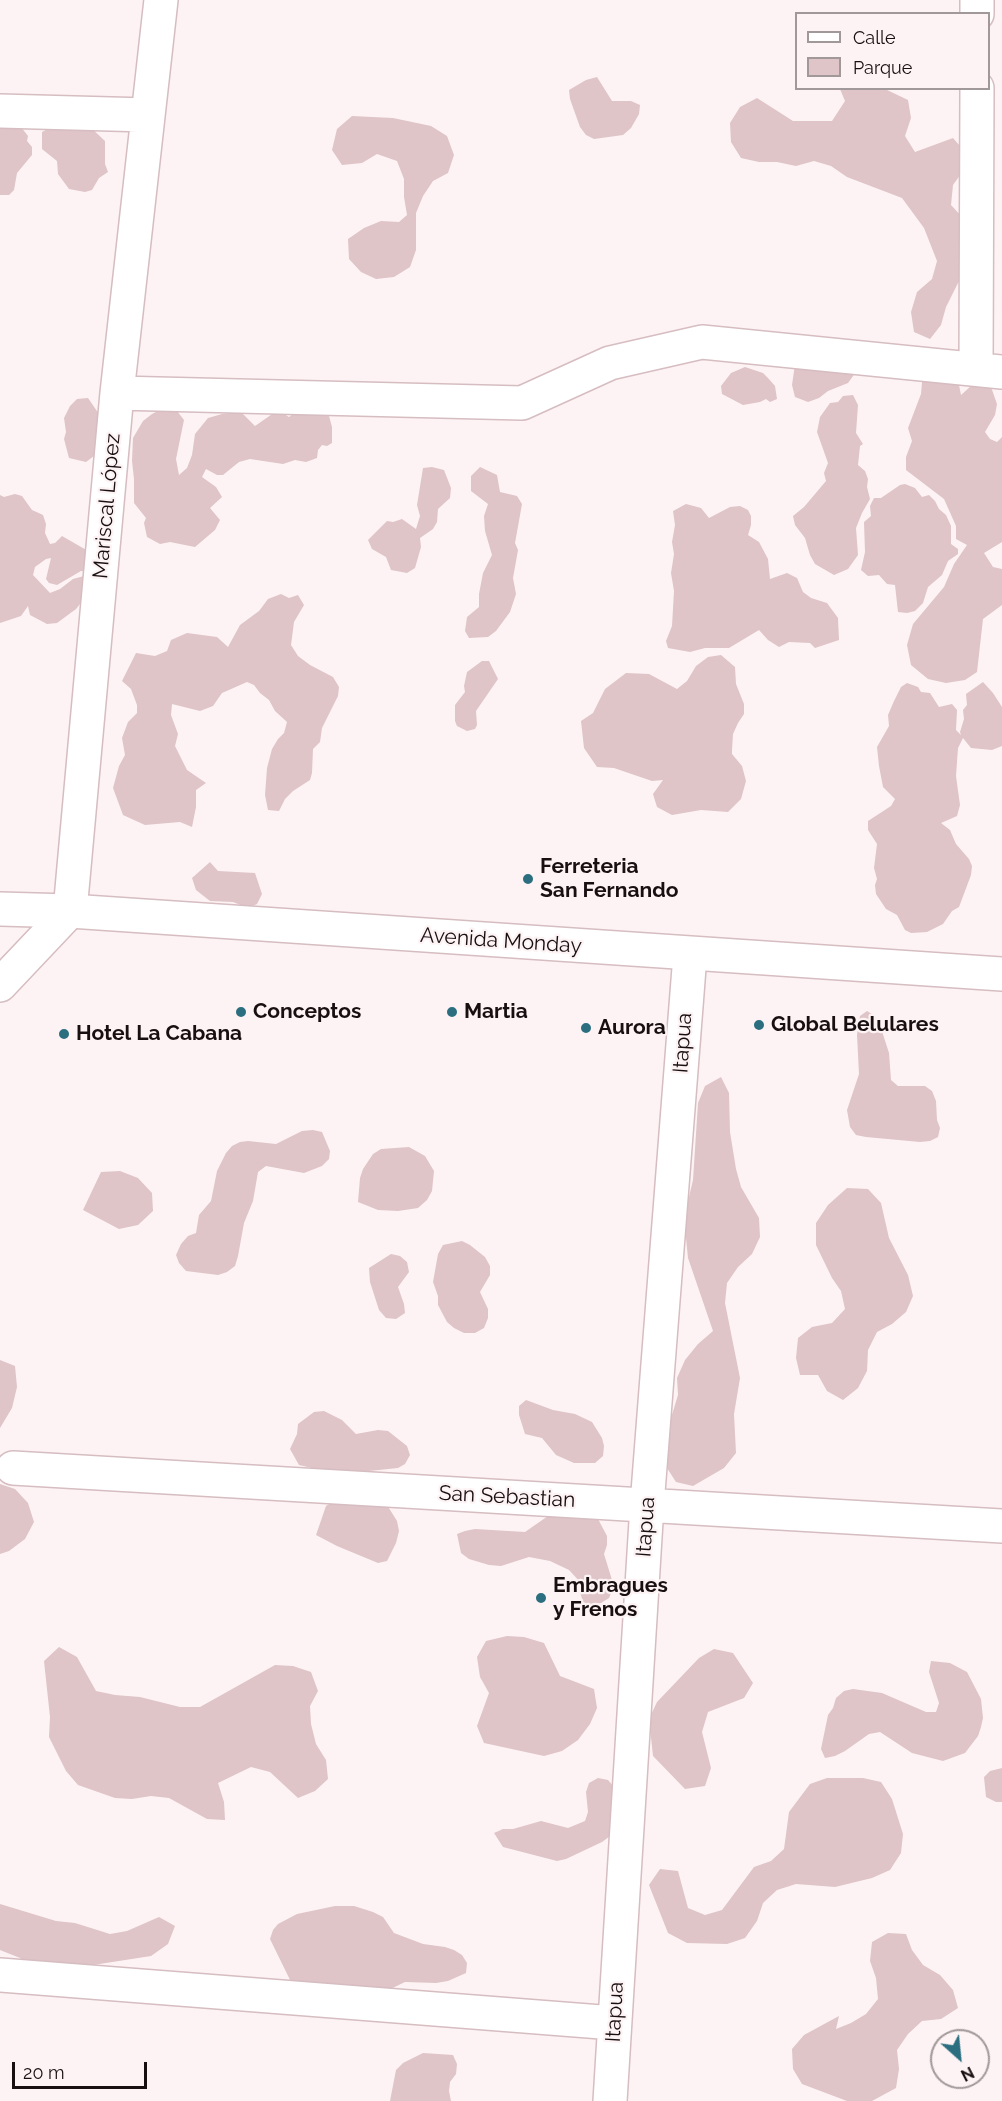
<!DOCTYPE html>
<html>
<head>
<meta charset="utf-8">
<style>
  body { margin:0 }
  #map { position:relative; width:1002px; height:2101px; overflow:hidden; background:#fdf3f4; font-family:Raleway,sans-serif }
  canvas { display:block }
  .legend { position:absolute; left:795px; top:12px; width:195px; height:78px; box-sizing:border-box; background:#fdf3f4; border:2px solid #a19899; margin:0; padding:8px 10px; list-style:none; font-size:18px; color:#180f11 }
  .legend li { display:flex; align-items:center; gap:12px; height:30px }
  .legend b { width:30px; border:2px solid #a19899 }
  .north { position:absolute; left:930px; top:2029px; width:60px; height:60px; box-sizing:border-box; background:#fdf3f4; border:2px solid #a19899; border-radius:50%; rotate:153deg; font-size:16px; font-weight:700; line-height:24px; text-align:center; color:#180f11 }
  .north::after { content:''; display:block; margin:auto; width:21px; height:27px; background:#2a6e7f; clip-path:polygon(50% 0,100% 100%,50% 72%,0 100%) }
  .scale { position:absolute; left:12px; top:2062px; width:135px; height:27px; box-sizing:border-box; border:3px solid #180f11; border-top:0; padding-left:8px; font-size:18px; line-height:21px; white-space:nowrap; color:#180f11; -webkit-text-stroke:4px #fdf3f4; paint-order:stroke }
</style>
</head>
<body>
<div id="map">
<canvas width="1002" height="2101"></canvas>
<ul class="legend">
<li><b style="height:8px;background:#fff"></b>Calle</li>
<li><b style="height:16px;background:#dfc4c8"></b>Parque</li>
</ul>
<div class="north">N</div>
<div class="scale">20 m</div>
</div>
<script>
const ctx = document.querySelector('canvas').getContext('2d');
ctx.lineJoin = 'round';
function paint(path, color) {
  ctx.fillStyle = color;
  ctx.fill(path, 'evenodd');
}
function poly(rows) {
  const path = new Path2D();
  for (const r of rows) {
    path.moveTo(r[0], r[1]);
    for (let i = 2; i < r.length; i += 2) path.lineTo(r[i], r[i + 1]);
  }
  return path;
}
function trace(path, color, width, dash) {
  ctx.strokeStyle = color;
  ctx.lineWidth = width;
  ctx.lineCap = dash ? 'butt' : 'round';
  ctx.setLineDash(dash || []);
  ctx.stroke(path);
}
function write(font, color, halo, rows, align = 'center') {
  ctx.font = font + ' Raleway,sans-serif';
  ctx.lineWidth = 4.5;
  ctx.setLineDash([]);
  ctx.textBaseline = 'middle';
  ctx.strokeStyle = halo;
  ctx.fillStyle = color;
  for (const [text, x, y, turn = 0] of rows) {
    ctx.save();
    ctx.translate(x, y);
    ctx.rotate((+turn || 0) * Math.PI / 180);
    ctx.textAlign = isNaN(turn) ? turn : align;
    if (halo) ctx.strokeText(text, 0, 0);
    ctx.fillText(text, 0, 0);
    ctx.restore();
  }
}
const green = poly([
  [597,77,612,101,631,101,640,105,639,114,631,128,623,135,594,139,586,135,580,127,570,99,569,90,586,80],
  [840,89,885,89,908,100,911,118,905,136,915,152,953,138,966,153,963,171,953,185,951,205,963,218,963,273,946,307,941,325,930,339,914,332,911,312,917,292,932,279,937,261,924,228,902,198,847,177,831,166,814,161,796,166,777,162,759,162,741,158,731,142,730,123,740,107,757,98,793,121,832,121,845,101],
  [352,116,393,118,431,126,447,136,454,155,448,173,433,181,423,196,416,213,416,250,410,267,394,277,376,279,361,272,349,259,348,239,364,228,381,221,399,222,407,215,404,197,404,179,397,161,377,154,362,163,342,165,332,150,337,129],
  [0,126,21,127,28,136,27,141,32,147,32,155,17,173,14,190,9,195,0,195],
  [53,126,80,131,89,126,105,141,105,164,108,172,99,178,92,190,85,192,69,189,58,174,57,161,42,149,42,132],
  [833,338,838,340,861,365,848,383,828,391,819,398,808,402,795,397,792,385,795,364],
  [955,365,961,395,971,386,990,384,997,404,995,415,985,432,990,439,997,442,1002,437,1002,542,984,553,993,567,1002,569,1002,605,983,619,977,672,965,680,946,683,928,679,911,665,907,645,913,624,944,587,954,564,967,545,956,539,956,526,944,499,906,470,906,457,912,441,908,428,921,394,923,370],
  [745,367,763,373,768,378,775,386,777,399,770,402,766,399,760,402,743,405,722,394,721,386,731,373],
  [853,395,858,405,856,433,863,444,860,446,858,465,865,471,868,479,867,487,870,499,862,513,856,528,858,555,848,569,834,575,815,564,810,555,805,538,795,525,793,516,804,507,826,481,824,473,828,463,817,432,820,417,830,403,838,402,843,396],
  [88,398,101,417,98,453,86,462,69,458,64,439,66,432,64,418,70,406,77,399],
  [175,402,177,411,184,420,176,459,179,475,187,468,192,455,195,434,208,418,222,414,241,412,255,426,278,410,289,417,298,410,308,409,313,415,329,416,332,427,332,443,327,446,322,445,318,450,317,458,306,462,295,460,283,464,250,459,239,462,223,475,217,475,206,469,202,477,216,487,222,497,210,508,220,520,215,530,195,547,170,542,160,544,147,537,144,523,146,518,134,503,134,479,132,461,133,438,143,421,152,414],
  [432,467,444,470,451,488,450,498,438,509,437,522,433,529,420,538,421,547,415,568,407,573,391,570,386,557,372,549,368,540,387,521,393,522,402,519,416,529,420,516,417,505,423,468],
  [480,467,497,475,500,492,517,496,522,504,515,543,518,550,513,578,516,594,510,612,496,631,488,637,469,638,465,631,467,617,479,607,479,594,483,573,492,555,485,531,484,516,488,504,471,491,471,476],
  [905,484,915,488,922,497,929,495,935,501,939,509,946,515,951,526,951,544,958,549,958,554,948,561,942,575,928,587,923,603,915,611,907,613,898,612,895,585,887,584,879,575,868,576,861,570,865,552,864,522,871,516,870,506,874,498,881,498,900,485],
  [15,494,22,496,32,510,43,515,46,524,45,533,50,544,55,543,62,536,95,555,90,572,81,571,57,585,49,583,46,579,51,558,46,559,35,567,33,575,50,593,60,589,73,579,84,576,84,599,76,609,57,623,47,624,30,615,28,606,21,616,0,623,0,495,4,497],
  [686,504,701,508,709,518,730,507,740,506,748,510,751,516,751,525,748,535,759,542,768,559,770,579,787,573,797,578,803,592,811,598,827,603,838,618,839,640,815,648,810,643,789,642,779,647,768,640,759,630,729,648,705,648,690,652,668,648,666,641,672,626,674,591,671,573,674,554,672,542,675,525,673,511],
  [281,594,289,598,298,595,304,605,294,622,291,645,298,656,310,665,333,677,339,687,338,696,322,728,320,742,313,749,312,773,310,780,293,791,285,799,279,811,268,810,265,795,267,768,272,749,278,739,284,733,287,722,275,711,269,700,260,693,254,685,247,682,222,693,213,706,200,711,172,704,171,715,178,734,175,746,187,770,206,783,196,790,196,807,192,827,180,822,145,825,123,815,113,788,119,766,125,755,122,738,128,722,137,713,137,705,131,689,122,681,136,653,155,656,167,651,171,640,187,633,217,637,228,647,240,625,259,611,268,599],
  [721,655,735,667,736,684,744,704,744,714,738,723,733,734,732,750,732,754,742,766,746,781,741,799,728,812,701,810,672,815,657,807,653,794,663,780,652,781,614,768,597,767,584,748,581,721,593,713,605,689,626,673,649,674,677,689,687,681,696,666,708,657],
  [482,661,489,661,498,679,476,711,477,725,475,729,467,731,457,726,455,721,455,705,465,692,464,686,467,672],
  [983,682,993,693,1002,707,1002,746,992,750,971,748,963,738,958,748,956,776,960,805,957,816,941,823,950,830,956,844,969,859,972,866,971,875,959,907,952,911,943,924,927,932,911,933,905,930,897,915,886,909,876,894,875,885,877,879,874,868,877,844,868,830,868,821,891,806,895,799,883,787,879,766,877,747,889,726,888,715,894,701,901,687,907,683,918,687,921,692,930,693,939,707,952,704,957,710,956,730,961,735,960,732,964,719,963,710,967,705,966,694],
  [210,862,218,871,255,873,262,894,257,904,248,908,233,902,210,901,196,890,192,878],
  [867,1011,875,1016,880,1025,889,1053,891,1080,898,1086,925,1086,932,1091,936,1101,937,1120,940,1128,938,1137,930,1141,920,1142,866,1137,856,1135,850,1127,847,1110,859,1074,857,1035,860,1016],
  [721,1077,729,1093,730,1132,736,1169,741,1187,759,1218,760,1237,752,1254,738,1267,727,1283,725,1303,740,1378,734,1414,736,1453,724,1468,693,1486,676,1482,667,1468,661,1451,678,1395,677,1378,685,1360,698,1344,713,1331,688,1258,684,1218,693,1180,698,1103,705,1086],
  [313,1130,322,1132,330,1151,329,1159,322,1166,304,1173,266,1166,258,1172,253,1201,244,1223,238,1256,235,1266,227,1272,218,1275,186,1271,179,1263,176,1255,181,1244,188,1236,196,1233,199,1215,211,1201,217,1171,226,1153,232,1146,240,1142,248,1141,276,1144,302,1131],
  [409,1147,425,1156,434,1171,432,1191,427,1200,418,1208,398,1211,378,1210,358,1202,360,1178,363,1169,373,1154,381,1149],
  [120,1171,138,1178,152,1193,153,1211,138,1225,119,1229,83,1210,101,1172],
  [847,1188,868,1189,881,1203,889,1238,908,1275,913,1296,906,1312,892,1324,877,1332,868,1350,867,1371,858,1388,843,1400,827,1391,818,1375,800,1375,796,1358,798,1338,812,1327,832,1323,845,1309,841,1291,832,1278,816,1245,816,1223,828,1205],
  [462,1241,470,1245,485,1257,490,1266,490,1275,480,1292,488,1309,488,1318,484,1328,475,1333,464,1333,454,1328,447,1322,438,1305,438,1296,433,1282,438,1254,443,1245],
  [391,1254,400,1256,407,1262,409,1272,398,1287,404,1304,405,1313,396,1319,386,1318,379,1310,370,1282,369,1268],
  [0,1360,15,1366,17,1387,12,1408,0,1428],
  [526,1400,553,1410,575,1414,592,1422,602,1438,604,1446,603,1456,595,1463,574,1463,556,1455,542,1438,525,1434,519,1415,519,1406],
  [324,1411,342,1420,356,1434,378,1430,388,1431,407,1446,410,1455,405,1464,398,1468,369,1471,351,1479,342,1480,316,1469,299,1465,290,1449,297,1434,298,1424,314,1412],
  [0,1484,15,1489,28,1503,34,1522,25,1539,9,1551,0,1554],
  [334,1501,387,1505,397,1521,399,1531,396,1543,387,1561,378,1563,337,1546,316,1535,326,1506],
  [571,1511,598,1519,607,1536,607,1545,604,1554,612,1580,613,1589,609,1598,601,1603,591,1605,583,1602,580,1592,581,1583,569,1570,550,1561,529,1557,501,1566,489,1565,469,1559,461,1553,457,1534,465,1531,475,1529,525,1532,548,1516],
  [507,1636,524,1637,544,1643,560,1676,594,1689,597,1708,590,1724,578,1740,562,1751,544,1756,484,1743,477,1726,489,1693,480,1677,477,1657,486,1641],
  [59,1647,77,1657,96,1691,115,1695,140,1697,180,1707,200,1707,275,1665,293,1666,311,1672,318,1691,310,1706,311,1724,316,1744,326,1760,328,1779,315,1791,298,1798,270,1772,251,1767,218,1783,224,1802,225,1820,207,1819,169,1798,151,1796,132,1799,115,1798,78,1785,66,1771,49,1737,50,1717,44,1661],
  [714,1649,733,1653,753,1683,744,1698,708,1712,702,1732,711,1768,705,1786,685,1789,653,1756,649,1719,657,1702,699,1658],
  [931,1661,950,1663,967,1672,981,1699,983,1718,981,1727,978,1736,965,1753,943,1761,912,1753,880,1732,869,1734,845,1751,835,1756,825,1758,821,1749,828,1715,833,1708,836,1698,844,1691,853,1689,882,1693,926,1712,936,1712,939,1703,929,1672],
  [1002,1768,1002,1802,996,1802,986,1797,984,1777,990,1771],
  [598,1778,608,1780,614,1787,617,1831,602,1842,566,1859,557,1861,503,1847,494,1833,503,1829,513,1829,541,1821,568,1828,585,1821,588,1812,586,1792,589,1783],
  [827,1778,863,1778,881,1782,892,1799,903,1834,901,1853,890,1870,872,1878,835,1887,796,1884,777,1890,763,1903,757,1921,745,1938,727,1944,687,1943,668,1933,649,1885,660,1869,678,1871,688,1908,705,1915,722,1910,754,1867,771,1861,784,1849,789,1812,810,1784],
  [0,1904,56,1921,75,1923,110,1934,127,1931,159,1917,175,1926,168,1944,151,1956,93,1965,52,1973,34,1969,20,1958,0,1950],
  [335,1906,354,1906,373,1912,383,1917,394,1933,423,1944,445,1947,454,1950,462,1955,467,1963,466,1973,448,1981,436,1983,405,1982,378,1995,292,1984,270,1939,273,1930,278,1924,297,1914],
  [888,1933,906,1934,912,1950,923,1965,940,1975,953,1990,958,2008,941,2019,922,2021,908,2034,897,2050,899,2069,896,2088,872,2101,847,2101,802,2084,793,2069,792,2049,804,2035,839,2016,836,2029,851,2023,866,2014,878,1999,876,1978,870,1961,872,1942],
  [423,2053,453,2055,457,2064,456,2074,450,2082,449,2091,451,2101,390,2101,396,2070,403,2063]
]);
const minor = poly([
  [977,14,977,0],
  [0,111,148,115],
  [976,369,977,88],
  [117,393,522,403,610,363,702,342,1002,372],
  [70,911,117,393,161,0],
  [13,1468,1002,1526],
  [0,1975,614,2023],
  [610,2101,647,1505,690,955]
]);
const tertiary = poly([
  [0,985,70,911]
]);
const secondary = poly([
  [0,909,70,911,1002,974]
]);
const markers = [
  [528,879,6,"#2a6e7f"],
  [241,1012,6,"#2a6e7f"],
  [452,1012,6,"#2a6e7f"],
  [759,1025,6,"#2a6e7f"],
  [586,1028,6,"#2a6e7f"],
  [64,1034,6,"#2a6e7f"],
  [541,1598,6,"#2a6e7f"]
];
const streetNames = [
  ["Mariscal López",107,506,-85],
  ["Avenida Monday",501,941,4],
  ["Itapua",683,1043,-86],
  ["San Sebastian",507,1497,3],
  ["Itapua",646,1527,-86],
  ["Itapua",615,2012,-87]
];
const poiNames = [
  ["Ferreteria",540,867],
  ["San Fernando",540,891],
  ["Conceptos",253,1012],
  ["Martia",464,1012],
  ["Global Belulares",771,1025],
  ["Aurora",598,1028],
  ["Hotel La Cabana",76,1034],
  ["Embragues",553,1586],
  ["y Frenos",553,1610]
];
paint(green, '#dfc4c8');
trace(minor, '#d6bdc1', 36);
trace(tertiary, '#d6bdc1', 36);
trace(secondary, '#d6bdc1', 36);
trace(minor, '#fff', 33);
trace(tertiary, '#fff', 33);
trace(secondary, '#fff', 33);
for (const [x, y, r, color] of markers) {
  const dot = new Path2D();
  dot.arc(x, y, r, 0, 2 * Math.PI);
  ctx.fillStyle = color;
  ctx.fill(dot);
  trace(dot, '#fdf3f4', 2);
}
write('21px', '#180f11', '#fdf3f4', streetNames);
write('bold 21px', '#180f11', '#fdf3f4', poiNames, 'left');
</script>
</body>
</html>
